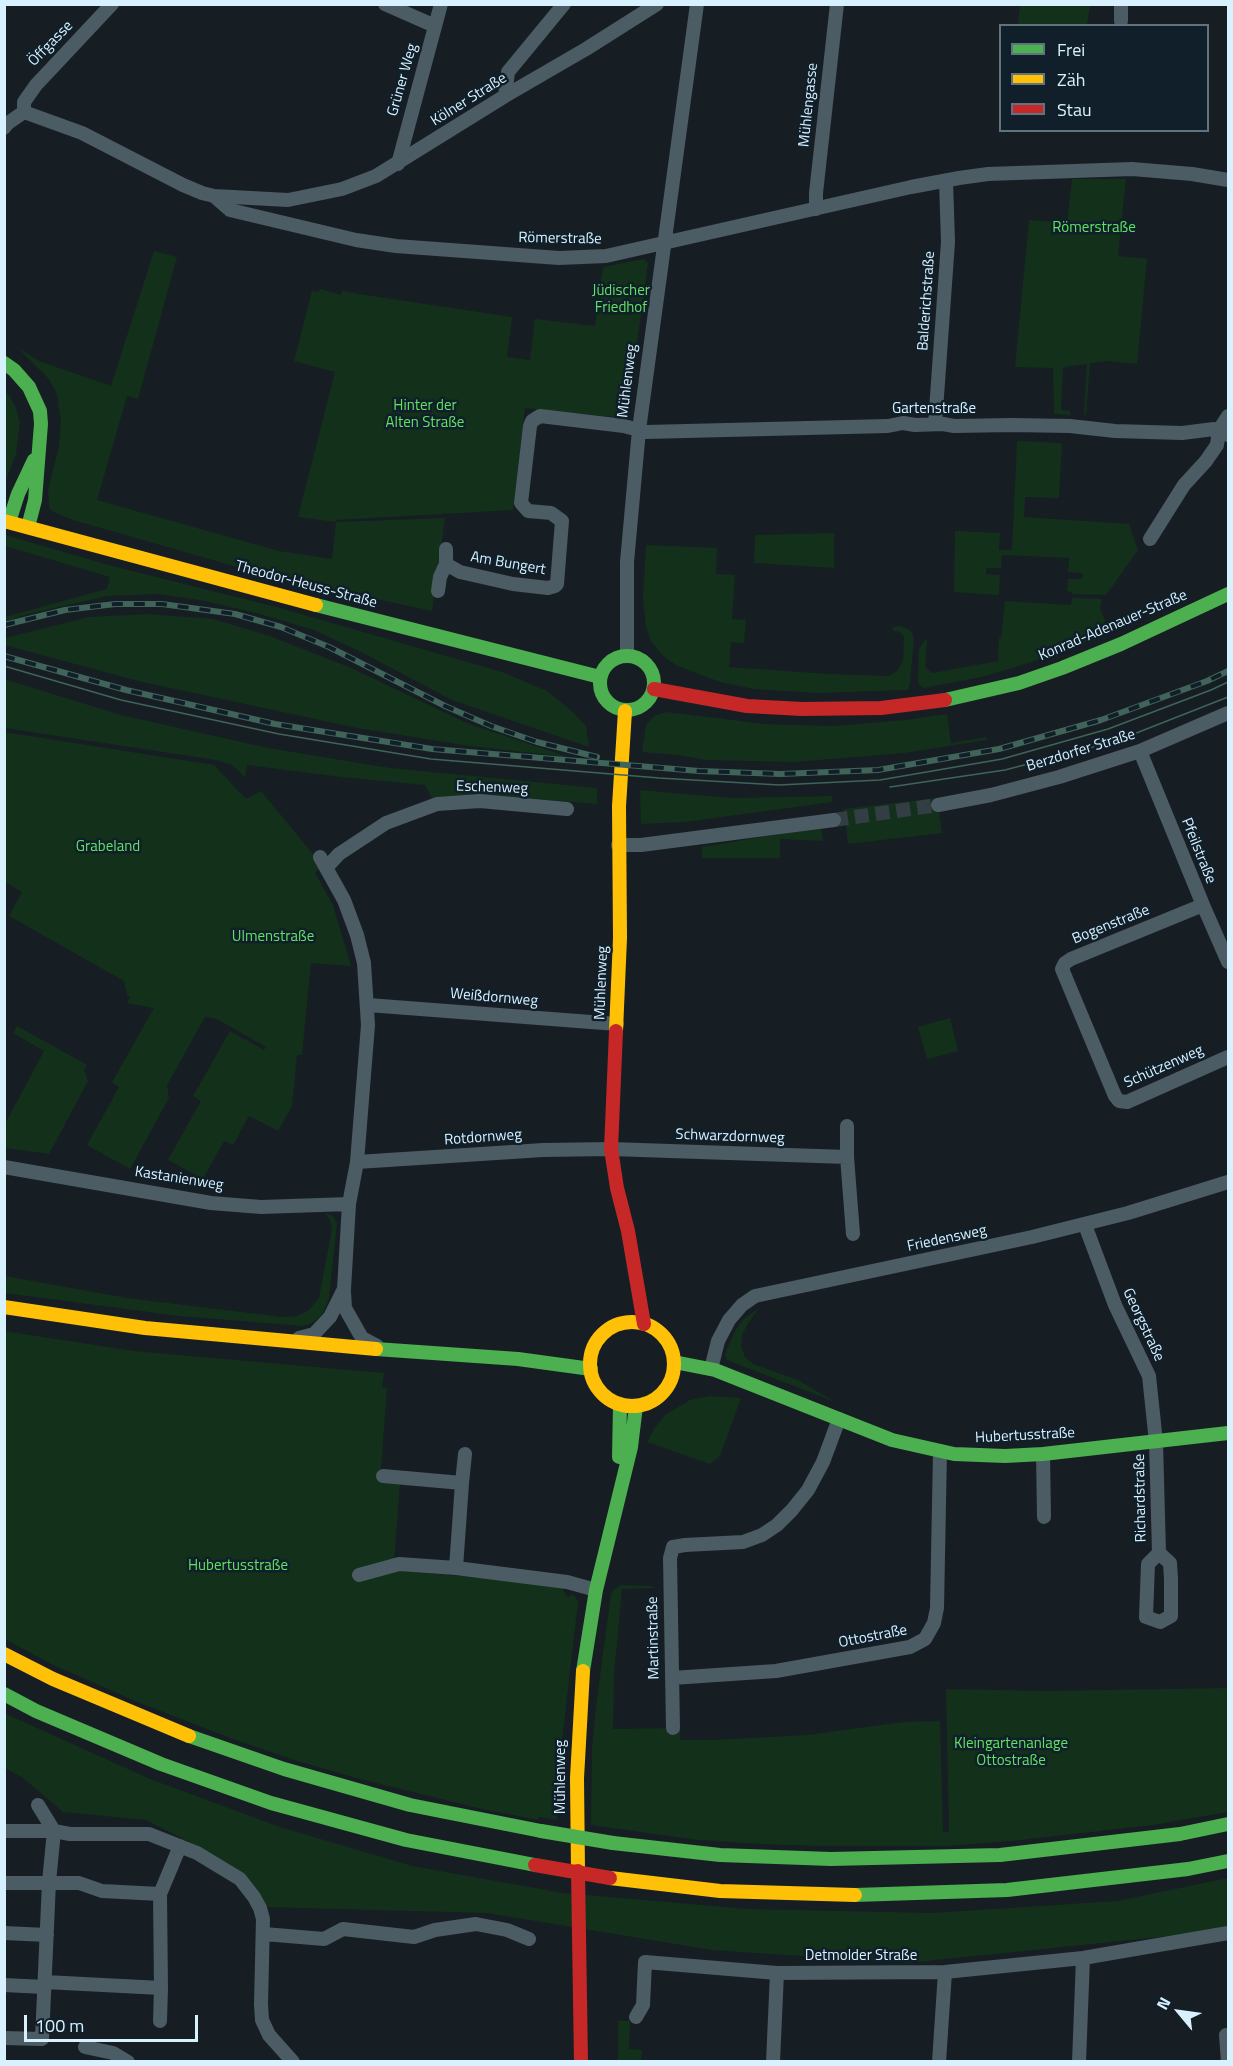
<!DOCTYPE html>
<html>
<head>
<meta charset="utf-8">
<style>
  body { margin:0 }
  #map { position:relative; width:1233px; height:2066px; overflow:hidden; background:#161e23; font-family:"Titillium Web",sans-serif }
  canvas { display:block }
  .frame { position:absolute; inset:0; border:6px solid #d8f1ff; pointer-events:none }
  .legend { position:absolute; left:999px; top:24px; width:210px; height:108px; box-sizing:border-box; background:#101f29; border:2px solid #60737f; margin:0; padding:8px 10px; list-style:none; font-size:18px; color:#d8f1ff }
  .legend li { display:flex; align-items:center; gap:12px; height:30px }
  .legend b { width:30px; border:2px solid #60737f }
  .north { position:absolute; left:1149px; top:1982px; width:60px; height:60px; -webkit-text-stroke:4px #101f29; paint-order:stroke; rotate:299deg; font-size:16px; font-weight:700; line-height:24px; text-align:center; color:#d8f1ff }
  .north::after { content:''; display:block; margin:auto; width:21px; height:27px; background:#d8f1ff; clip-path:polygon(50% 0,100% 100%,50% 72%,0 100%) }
  .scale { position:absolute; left:24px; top:2015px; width:174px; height:27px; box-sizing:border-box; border:3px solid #d8f1ff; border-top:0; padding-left:8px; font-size:18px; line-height:21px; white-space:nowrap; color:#d8f1ff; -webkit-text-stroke:4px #101f29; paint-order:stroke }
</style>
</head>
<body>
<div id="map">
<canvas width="1233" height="2066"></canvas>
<div class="frame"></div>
<ul class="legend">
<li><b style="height:8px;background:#4caf50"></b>Frei</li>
<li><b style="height:8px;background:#ffc107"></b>Zäh</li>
<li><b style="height:8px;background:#c62828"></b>Stau</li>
</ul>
<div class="north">N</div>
<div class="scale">100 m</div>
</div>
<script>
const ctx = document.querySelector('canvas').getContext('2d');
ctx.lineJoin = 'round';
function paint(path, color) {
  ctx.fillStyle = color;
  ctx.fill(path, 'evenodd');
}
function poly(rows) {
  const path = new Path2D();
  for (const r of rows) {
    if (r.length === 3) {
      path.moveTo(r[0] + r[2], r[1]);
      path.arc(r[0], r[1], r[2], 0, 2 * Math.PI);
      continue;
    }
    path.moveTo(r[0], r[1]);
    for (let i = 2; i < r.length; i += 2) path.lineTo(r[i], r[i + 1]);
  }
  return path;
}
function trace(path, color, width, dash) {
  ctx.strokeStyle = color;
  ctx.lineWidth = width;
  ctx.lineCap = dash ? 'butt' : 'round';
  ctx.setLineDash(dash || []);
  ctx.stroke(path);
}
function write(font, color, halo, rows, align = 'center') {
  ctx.font = font + ' "Titillium Web",sans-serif';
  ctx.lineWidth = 5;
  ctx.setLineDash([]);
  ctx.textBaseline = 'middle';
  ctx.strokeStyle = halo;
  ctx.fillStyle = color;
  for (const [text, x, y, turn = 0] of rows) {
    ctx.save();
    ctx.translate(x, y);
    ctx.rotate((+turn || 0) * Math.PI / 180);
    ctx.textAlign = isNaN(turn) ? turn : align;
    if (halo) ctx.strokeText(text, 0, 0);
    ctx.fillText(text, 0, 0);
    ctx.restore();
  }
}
const green = poly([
  [1020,5,1090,5,1087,25,1018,25],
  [1072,179,1126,179,1118,256,1147,259,1137,364,1108,361,1090,363,1086,416,1084,414,1087,364,1063,367,1061,410,1070,411,1070,415,1054,414,1053,368,1015,367,1029,220,1067,223],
  [154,251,177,257,138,399,127,396,97,500,279,551,332,559,336,522,298,517,335,372,294,361,312,291,318,292,320,289,341,295,342,291,359,294,512,317,507,357,530,360,535,319,595,326,603,267,644,259,648,263,628,408,623,415,615,417,525,408,513,510,336,520,336,522,445,518,432,611,265,575,73,520,53,512,49,508,48,490,59,446,61,422,57,394,49,379,17,347,39,361,111,386],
  [5,390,15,405,20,423,16,454,5,483],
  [1017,441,1062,443,1059,498,1025,497,1024,517,1129,524,1138,550,1106,595,1072,594,1072,592,1067,591,1068,579,1082,579,1083,573,1068,572,1069,558,1002,555,1001,568,986,568,986,574,1000,575,999,595,954,592,955,531,1000,533,999,550,1012,550],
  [834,533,834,568,754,563,755,535],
  [5,535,112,566,280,608,502,672,547,691,573,712,586,726,589,747,452,700,359,651,314,630,260,614,205,601,159,594,107,596,24,615,5,622,5,617,107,589,110,577,5,546],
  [646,545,717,548,716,574,735,575,732,619,746,620,744,643,731,642,729,667,828,674,889,676,897,671,903,661,904,637,900,632,893,631,893,627,901,626,911,631,914,638,910,683,908,690,817,693,753,689,720,682,678,666,667,659,659,651,651,641,646,627,643,600],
  [1072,598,1102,599,1100,609,1105,620,1097,637,1051,656,982,677,923,688,918,683,919,649,924,641,927,640,925,667,932,673,998,661,999,638,1001,638,1005,601,1071,605],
  [147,614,213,619,267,635,349,667,469,724,568,757,470,746,357,728,138,681,5,645,5,638,89,617],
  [4,679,121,715,268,748,390,768,597,788,597,804,478,794,432,798,425,785,341,777,247,765,245,777,232,765,216,760,5,728],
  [666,712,765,724,833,726,905,720,947,714,951,743,986,737,986,740,904,753,794,762,706,760,678,755,642,752,646,725,654,716],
  [4,732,214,765,246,799,261,791,313,854,319,869,315,873,333,905,351,966,311,963,302,1055,297,1055,292,1106,278,1131,249,1116,233,1145,224,1141,203,1179,168,1160,201,1101,193,1096,230,1031,264,1050,266,1047,217,1019,205,1017,167,1085,169,1098,130,1169,87,1145,119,1087,112,1082,154,1008,127,1003,130,997,127,995,124,981,9,916,22,892,5,882],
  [640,790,732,798,832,796,832,802,685,822,641,824],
  [937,798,942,833,848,844,844,809],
  [821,827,823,841,780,839,780,858,702,858,702,847],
  [950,1018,958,1051,927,1059,918,1027],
  [17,1026,87,1065,84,1070,88,1081,49,1154,5,1148,5,1124,44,1051,13,1033],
  [325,1213,333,1216,337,1223,329,1299,322,1315,312,1323,303,1326,179,1316,5,1293,5,1276,127,1298,282,1317,297,1316,309,1310,319,1298,332,1229,330,1220],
  [759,1308,748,1323,742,1335,741,1347,745,1357,753,1364,798,1380,835,1402,727,1360,725,1355,727,1349,736,1329,744,1319],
  [4,1331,134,1351,384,1373,382,1387,387,1388,380,1482,400,1484,394,1562,389,1570,565,1585,563,1590,568,1597,573,1594,578,1602,561,1749,557,1820,539,1817,538,1820,478,1808,356,1778,294,1760,233,1739,140,1703,51,1664,5,1639],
  [710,1396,741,1398,720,1456,710,1464,647,1442,654,1429,665,1415,690,1400],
  [621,1585,650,1586,656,1588,622,1589,614,1674,613,1729,680,1728,680,1740,714,1740,807,1735,904,1722,940,1721,943,1832,949,1832,946,1689,1046,1691,1228,1688,1228,1812,1153,1825,1011,1841,946,1846,822,1846,760,1844,698,1840,591,1825,592,1747,596,1707,611,1594,614,1589],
  [4,1713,150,1779,280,1827,412,1866,563,1893,748,1909,932,1913,1117,1901,1228,1878,1228,1930,907,1963,712,1950,487,1913,263,1907,201,1848,146,1820,63,1812,22,1777,5,1768],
  [618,2021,630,2021,629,2049,642,2050,641,2061,618,2061]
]);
const streetTunnel = poly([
  [834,820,938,805]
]);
const street = poly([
  [385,4,435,26],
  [1121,4,1121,21],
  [505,96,508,72,564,4],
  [24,112,24,102,36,85,112,4],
  [4,128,8,123,24,112,82,133,183,185,202,193,214,196,288,200,342,189,376,176,505,96,586,49,657,4],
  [398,164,441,4],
  [214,196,230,210,356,240,396,246,559,258,606,256,911,187,959,178,988,174,1132,169,1192,174,1228,180],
  [816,209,816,193,837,4],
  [935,424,948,242,946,181],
  [1150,539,1184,485,1206,461,1217,445,1219,430,1228,416],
  [446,549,446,564,460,572,513,584,548,588,555,586,557,584,562,521,551,513,528,511,521,503,530,426,532,421,540,416,624,426,646,432,888,426,903,423,915,425,943,424,954,426,1012,425,1070,426,1115,431,1182,433,1214,429,1228,435],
  [438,591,440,577,446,564],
  [627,656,627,562,639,430,697,4],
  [1140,751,1203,905,1228,962],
  [938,805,991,795,1059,777,1140,751,1228,713],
  [618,845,641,845,834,820],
  [326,868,339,854,386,823,437,804,480,801,567,809],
  [1203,905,1071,959,1065,963,1062,969,1115,1096,1119,1101,1127,1102,1228,1057],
  [368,1005,617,1024],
  [847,1126,847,1157,853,1234],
  [357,1162,543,1150,611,1149,847,1157],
  [4,1167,211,1203,261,1207,349,1204],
  [1085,1225,1115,1305,1149,1376,1156,1442,1159,1553,1148,1564,1146,1617,1160,1622,1171,1616,1171,1579,1170,1563,1159,1553],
  [344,1292,345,1308,362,1338,377,1346],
  [299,1338,314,1334,330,1317,344,1289,349,1204,357,1162,368,1025,364,963,357,935,344,900,320,857],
  [711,1369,718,1341,729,1320,742,1305,755,1296,1032,1237,1128,1213,1228,1182],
  [1043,1454,1044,1517],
  [383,1476,462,1483,456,1568],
  [462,1483,465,1454],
  [359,1575,399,1564,456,1568,567,1582,596,1590],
  [672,1678,776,1671,910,1647,925,1639,934,1623,937,1608,940,1451],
  [673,1728,670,1558,673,1547,685,1545,743,1542,762,1535,777,1525,792,1510,808,1490,823,1462,839,1419],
  [38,1805,54,1831],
  [4,1831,54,1831,70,1834,149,1834,197,1853,240,1879,254,1897,260,1908,263,1919,261,2004,262,2020,269,2035,293,2062],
  [4,1883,79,1883,102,1891,160,1894],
  [4,1933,47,1935],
  [264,1934,324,1939,343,1929,414,1937,435,1930,476,1924,507,1930,529,1939],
  [45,1982,161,1988,160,1894,180,1846],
  [4,1985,44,1987],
  [636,2017,643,2005,645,1962,777,1973,945,1972,1083,1958,1228,1933],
  [160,2021,161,1988],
  [1226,2035,1228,2062],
  [4,2038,42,2039,49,1882,54,1831],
  [85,2047,113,2053,128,2062],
  [773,2062,777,1973],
  [939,2062,945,1972],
  [1079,2062,1083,1958]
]);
const fast = poly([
  [4,363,14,370,29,387,40,411,41,424,35,500,28,527],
  [9,522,18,494,34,460],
  [316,605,600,677],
  [627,683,27],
  [945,700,1019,683,1062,668,1121,644,1228,594],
  [376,1349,518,1359,591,1369],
  [674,1362,715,1370,892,1440,954,1454,1005,1456,1043,1454,1228,1433],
  [619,1457,620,1405],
  [583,1671,596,1590,631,1447,636,1406],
  [4,1694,36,1711,161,1764,271,1803,406,1840,535,1865],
  [189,1736,284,1769,410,1805,541,1831],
  [613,1843,720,1855,831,1859,1000,1855,1180,1834,1228,1824],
  [855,1895,1007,1890,1188,1869,1228,1861]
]);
const slow = poly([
  [4,521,316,605],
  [616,1031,620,938,619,806,625,711],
  [4,1307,145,1328,376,1349],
  [632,1364,42],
  [4,1654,53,1679,189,1736],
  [578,1871,577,1778,583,1671],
  [610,1878,720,1891,855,1895]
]);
const jam = poly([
  [654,689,747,706,802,709,881,708,945,700],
  [616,1031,611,1149,617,1188,628,1231,644,1324],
  [578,1871,581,2062]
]);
const tram = poly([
  [4,666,121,700,279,734,431,759,659,778,779,785,880,780,1002,759,1108,729,1211,690,1228,682],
  [890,787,1005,770,1116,741,1228,697]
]);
const rail = poly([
  [4,625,65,610,115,604,162,604,235,614,281,627,329,647,445,706,491,726,537,742,597,757],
  [4,656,126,690,275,724,432,749,699,771,781,774,878,770,999,749,1101,720,1207,681,1228,671]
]);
const fastBridge = poly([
  [541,1831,613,1843]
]);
const jamBridge = poly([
  [535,1865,610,1878]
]);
const streetNames = [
  ["Öffgasse",51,44,-46],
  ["Grüner Weg",403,80,-74],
  ["Kölner Straße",469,100,-32],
  ["Mühlengasse",809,105,-84],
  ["Römerstraße",560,239,1],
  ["Balderichstraße",927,301,-86],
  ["Mühlenweg",628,381,-83],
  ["Gartenstraße",934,409],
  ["Am Bungert",508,564,10],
  ["Theodor-Heuss-Straße",306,585,15],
  ["Konrad-Adenauer-Straße",1113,626,-23],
  ["Berzdorfer Straße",1081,751,-17],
  ["Eschenweg",492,788,2],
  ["Pfeilstraße",1198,851,68],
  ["Bogenstraße",1111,925,-22],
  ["Mühlenweg",602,983,-88],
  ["Weißdornweg",494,998,5],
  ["Schützenweg",1164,1067,-24],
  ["Schwarzdornweg",730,1137,2],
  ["Rotdornweg",483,1138,-4],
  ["Kastanienweg",179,1179,9],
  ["Friedensweg",947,1239,-12],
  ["Georgstraße",1143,1325,65],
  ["Hubertusstraße",1025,1436,-3],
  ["Richardstraße",1141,1498,-91],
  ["Ottostraße",873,1637,-11],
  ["Martinstraße",654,1638,-91],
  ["Mühlenweg",561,1777,-90],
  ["Detmolder Straße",861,1956]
];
const parkNames = [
  ["Römerstraße",1094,228],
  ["Jüdischer",621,291],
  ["Friedhof",621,308],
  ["Hinter der",425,406],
  ["Alten Straße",425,423],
  ["Grabeland",108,847],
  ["Ulmenstraße",273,937],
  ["Hubertusstraße",238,1566],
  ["Kleingartenanlage",1011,1744],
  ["Ottostraße",1011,1761]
];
paint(green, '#13301b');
trace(streetTunnel, '#333e44', 14, [14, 7]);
trace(street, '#4b5c64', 14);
trace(fast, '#4caf50', 14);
trace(slow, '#ffc107', 14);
trace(jam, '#c62828', 14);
trace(tram, '#406459', 1.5);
trace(rail, '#406459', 6);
trace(rail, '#101f29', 4, [11]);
trace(fastBridge, '#4caf50', 14);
trace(jamBridge, '#c62828', 14);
write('15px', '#d8f1ff', '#101f29', streetNames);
write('15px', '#61e261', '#101f29', parkNames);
</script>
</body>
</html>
